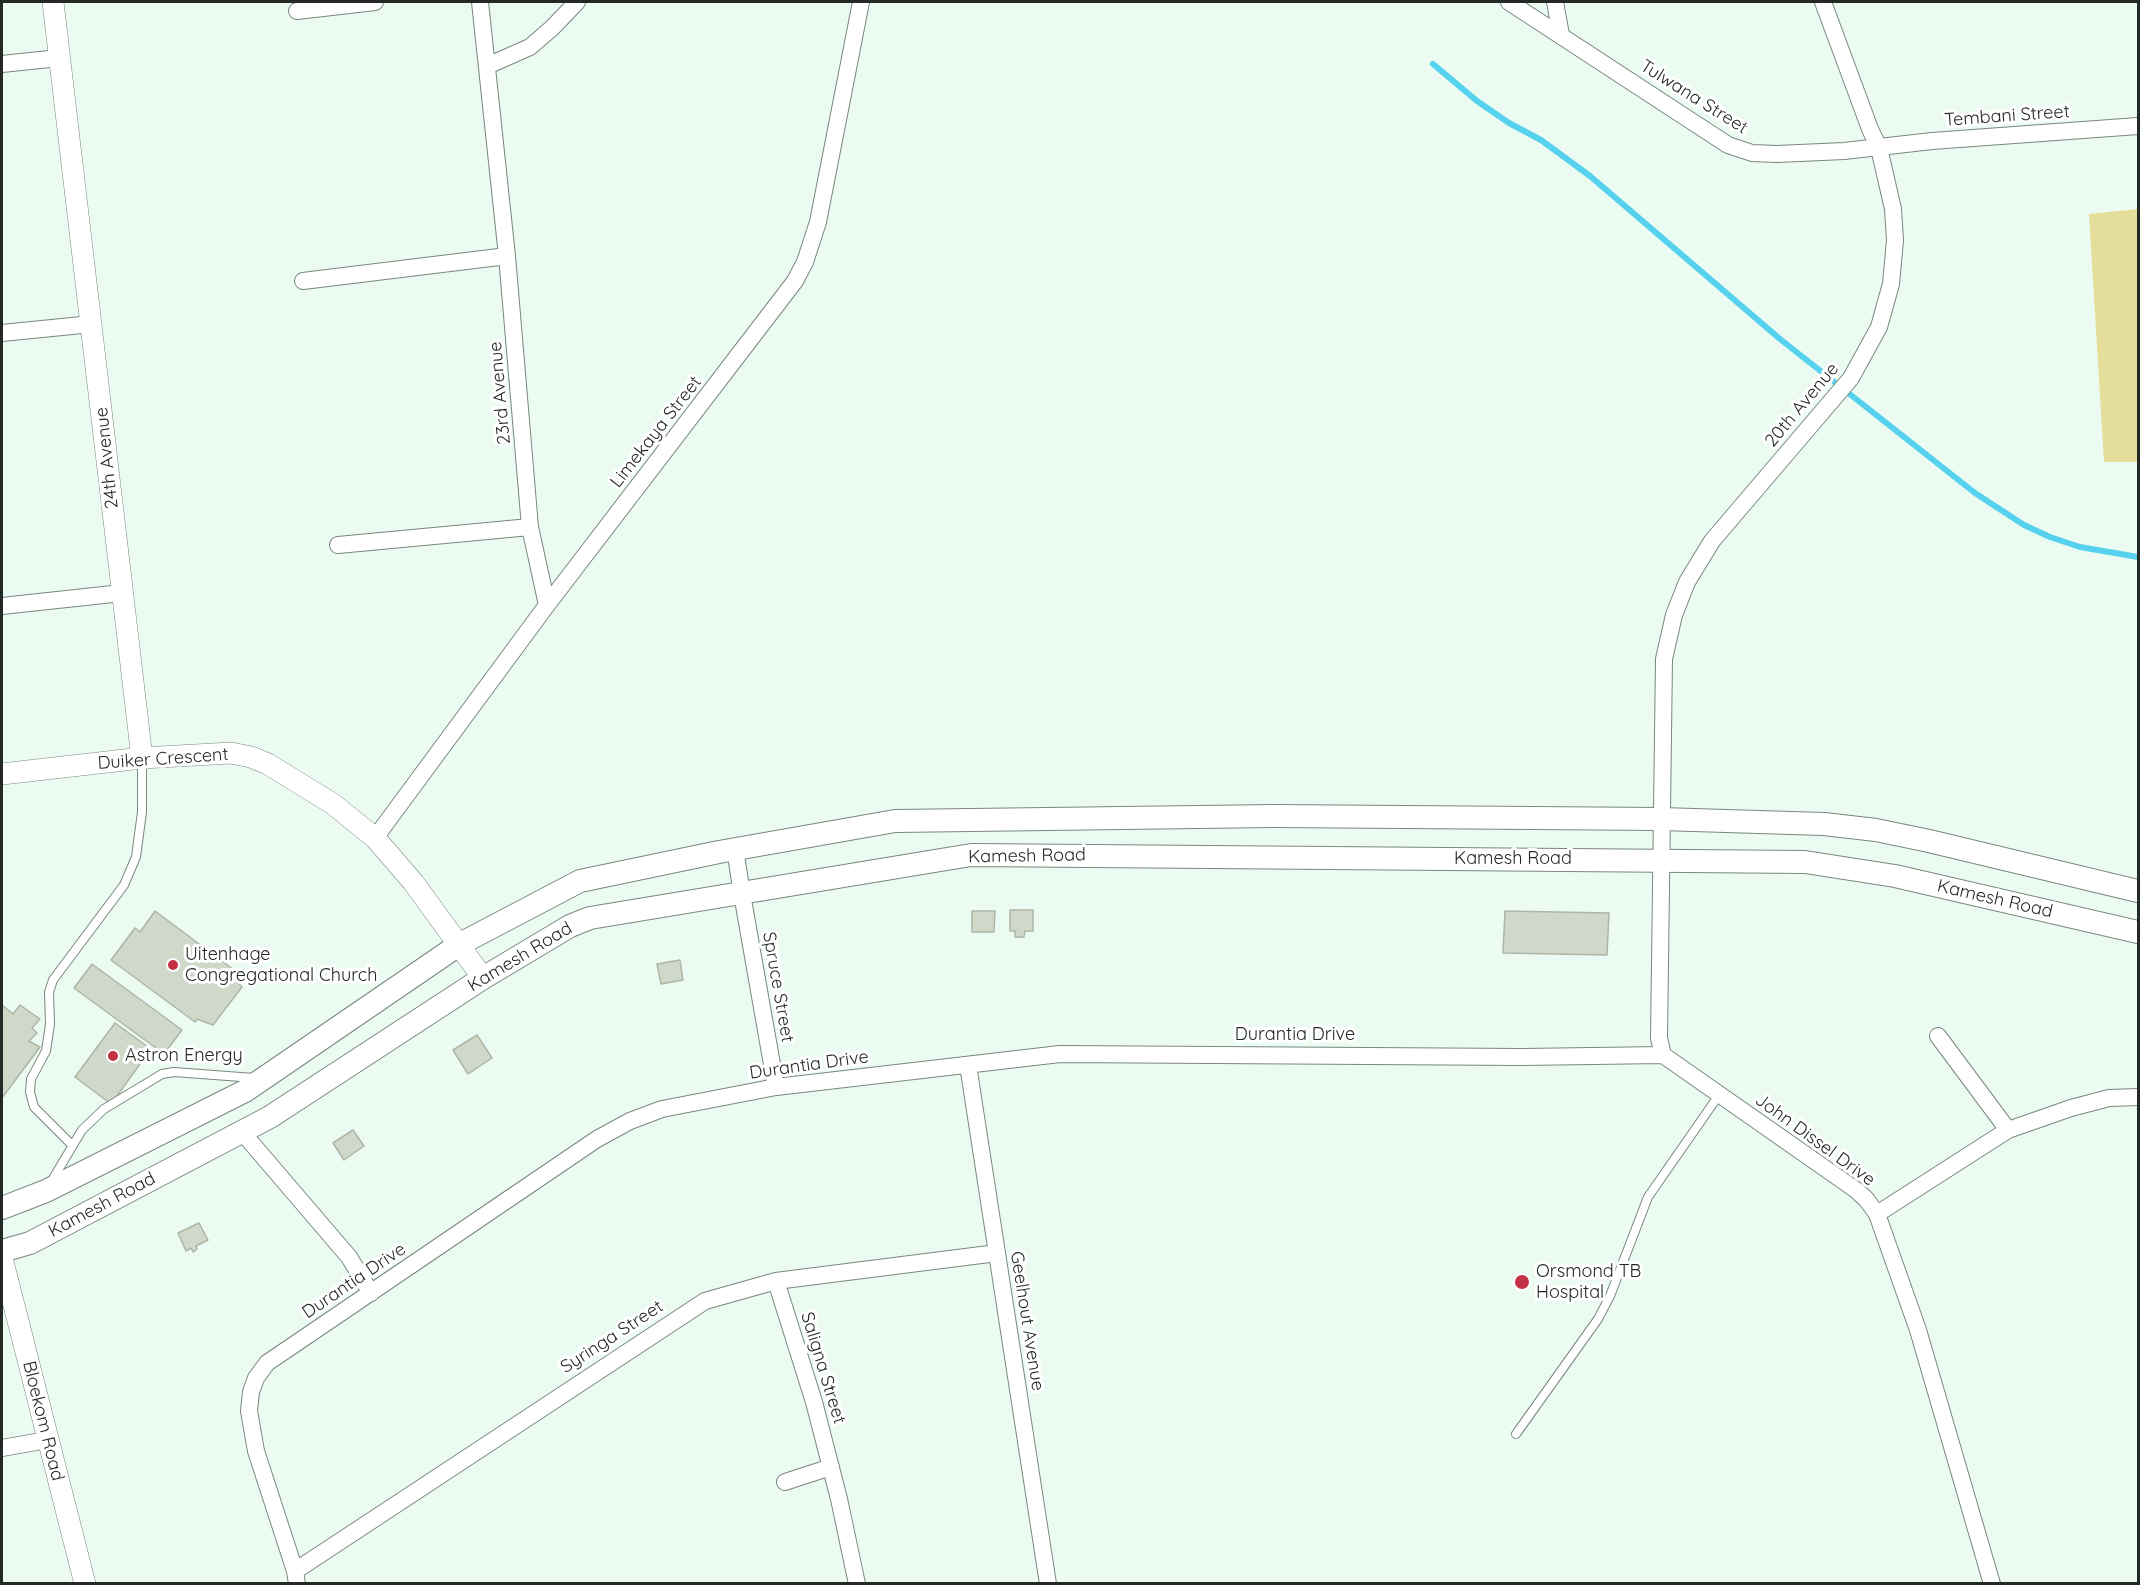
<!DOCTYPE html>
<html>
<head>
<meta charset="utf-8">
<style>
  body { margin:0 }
  #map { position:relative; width:2140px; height:1585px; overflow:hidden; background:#ebfbf1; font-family:Quicksand,sans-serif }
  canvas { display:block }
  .frame { position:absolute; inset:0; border:3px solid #232925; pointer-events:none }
</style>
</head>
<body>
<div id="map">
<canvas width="2140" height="1585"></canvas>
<div class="frame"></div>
</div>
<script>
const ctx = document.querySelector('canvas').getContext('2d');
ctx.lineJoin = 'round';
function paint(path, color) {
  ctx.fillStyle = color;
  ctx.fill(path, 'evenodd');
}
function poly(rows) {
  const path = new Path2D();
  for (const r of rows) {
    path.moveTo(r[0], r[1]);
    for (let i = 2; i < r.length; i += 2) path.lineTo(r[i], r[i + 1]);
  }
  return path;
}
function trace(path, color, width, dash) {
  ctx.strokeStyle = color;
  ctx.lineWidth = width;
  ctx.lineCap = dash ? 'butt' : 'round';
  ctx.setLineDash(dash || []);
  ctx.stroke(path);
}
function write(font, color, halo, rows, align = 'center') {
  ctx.font = font + ' Quicksand,sans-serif';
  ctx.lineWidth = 6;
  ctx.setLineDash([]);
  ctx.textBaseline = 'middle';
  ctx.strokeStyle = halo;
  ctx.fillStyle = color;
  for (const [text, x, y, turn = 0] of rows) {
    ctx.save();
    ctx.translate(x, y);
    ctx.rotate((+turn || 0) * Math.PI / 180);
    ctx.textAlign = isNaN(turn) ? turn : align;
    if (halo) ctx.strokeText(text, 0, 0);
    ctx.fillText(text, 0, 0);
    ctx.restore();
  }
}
const green = poly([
  [2138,209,2138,462,2104,462,2089,214]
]);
const stream = poly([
  [1433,64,1477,101,1509,123,1541,140,1590,176,1780,339,1975,493,2024,525,2050,537,2080,547,2138,557]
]);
const building = poly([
  [1010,910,1033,910,1033,931,1025,931,1024,937,1015,937,1015,931,1010,931,1010,910],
  [155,911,234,970,231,975,242,987,213,1025,197,1019,195,1022,111,960,135,928,140,932,155,911],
  [972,911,995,911,994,932,972,932,972,911],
  [1505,911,1609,913,1607,955,1503,953,1505,911],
  [680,960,683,980,661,984,657,964,680,960],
  [92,964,182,1030,164,1054,74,988,92,964],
  [2,1005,13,1014,20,1005,40,1019,32,1028,37,1033,29,1041,40,1047,2,1098,2,1005],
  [115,1023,151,1049,111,1104,75,1077,115,1023],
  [477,1035,492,1058,468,1074,453,1050,477,1035],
  [353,1130,364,1146,344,1160,333,1143,353,1130],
  [199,1223,208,1240,196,1246,197,1249,193,1252,191,1248,186,1251,178,1233,199,1223]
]);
const service = poly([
  [72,1145,34,1107,30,1092,31,1079,46,1051,50,1024,49,992,53,980,124,885,136,857,142,812,142,759],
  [51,1182,82,1130,104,1109,162,1074,174,1072,254,1078],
  [1516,1434,1598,1319,1610,1296,1648,1197,1719,1095]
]);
const minor = poly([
  [480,2,507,256,530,527,547,605],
  [1509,2,1728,145,1752,153,1777,154,1844,151,1932,141,2138,126],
  [1555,2,1561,35],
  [1823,2,1870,129,1879,148,1893,209,1895,240,1891,284,1879,327,1851,378,1712,541,1687,582,1674,615,1664,659,1659,1038,1663,1055,1856,1190,1866,1199,1877,1214,1918,1330,1992,1584],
  [297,11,375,2],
  [2,64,59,58],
  [487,66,530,47,552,28,577,2],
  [303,281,507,256],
  [2,333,92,324],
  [338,545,530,527],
  [2,606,122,593],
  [375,838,547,605,795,281,805,262,818,222,861,2],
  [735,849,742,894,776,1087],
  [1938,1036,2008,1130],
  [968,1065,1048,1584],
  [242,1132,349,1257,371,1293],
  [1877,1214,2008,1130,2071,1108,2109,1098,2138,1097],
  [776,1281,814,1402,839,1499,857,1584],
  [2,1448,47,1440],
  [785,1482,831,1467],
  [295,1571,705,1301,776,1281,997,1253],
  [297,1584,295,1571,256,1451,249,1411,251,1392,256,1378,267,1363,597,1139,630,1121,662,1109,776,1087,1060,1054,1522,1057,1663,1055]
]);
const tertiary = poly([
  [53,2,142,758],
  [2,774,142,758,231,753,251,757,268,764,333,804,375,838,413,882,483,978],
  [2,1258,85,1584]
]);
const secondary = poly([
  [2,1208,46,1191,245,1091,460,944,580,881,719,852,895,821,1274,816,1661,819,1824,824,1876,830,1929,841,2138,891],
  [2,1251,30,1243,270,1117,483,978,570,926,590,918,971,855,1805,862,1895,876,2138,932]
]);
const markers = [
  [173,965,6,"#c23244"],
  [113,1056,6,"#c23244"],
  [1522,1282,8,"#c23244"]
];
const streetNames = [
  ["Tulwana Street",1694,97,32],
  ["Tembani Street",2007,116,-4],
  ["23rd Avenue",500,393,-95],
  ["20th Avenue",1802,405,-50],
  ["Limekaya Street",656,432,-52],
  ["24th Avenue",107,458,-96],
  ["Duiker Crescent",163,759,-4],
  ["Kamesh Road",1027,856,-1],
  ["Kamesh Road",1513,859],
  ["Kamesh Road",1995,899,13],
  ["Kamesh Road",520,957,-31],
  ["Spruce Street",778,987,80],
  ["Durantia Drive",1295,1035],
  ["Durantia Drive",809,1065,-8],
  ["John Dissel Drive",1815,1140,36],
  ["Kamesh Road",102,1205,-28],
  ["Durantia Drive",354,1281,-34],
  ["Geelhout Avenue",1027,1321,81],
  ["Syringa Street",612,1337,-33],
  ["Saligna Street",823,1368,73],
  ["Bloekom Road",43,1421,76]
];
const poiNames = [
  ["Uitenhage",185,955],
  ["Congregational Church",185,976],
  ["Astron Energy",125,1056],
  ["Orsmond TB",1536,1272],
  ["Hospital",1536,1293]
];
paint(green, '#e5de9b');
trace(stream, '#57d2ee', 6);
paint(building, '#d0d8ca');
trace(building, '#adb5a7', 1.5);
trace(service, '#79877f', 10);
trace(minor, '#79877f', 18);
trace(tertiary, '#79877f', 22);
trace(secondary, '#79877f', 24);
trace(service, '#fff', 8);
trace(minor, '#fff', 16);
trace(tertiary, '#fff', 21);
trace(secondary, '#fff', 22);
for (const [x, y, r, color] of markers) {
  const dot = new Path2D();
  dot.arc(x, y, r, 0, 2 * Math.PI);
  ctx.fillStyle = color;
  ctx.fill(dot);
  trace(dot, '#fff', 2);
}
write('18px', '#232925', '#fff', streetNames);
write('18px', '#232925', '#fff', poiNames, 'left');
</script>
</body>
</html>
